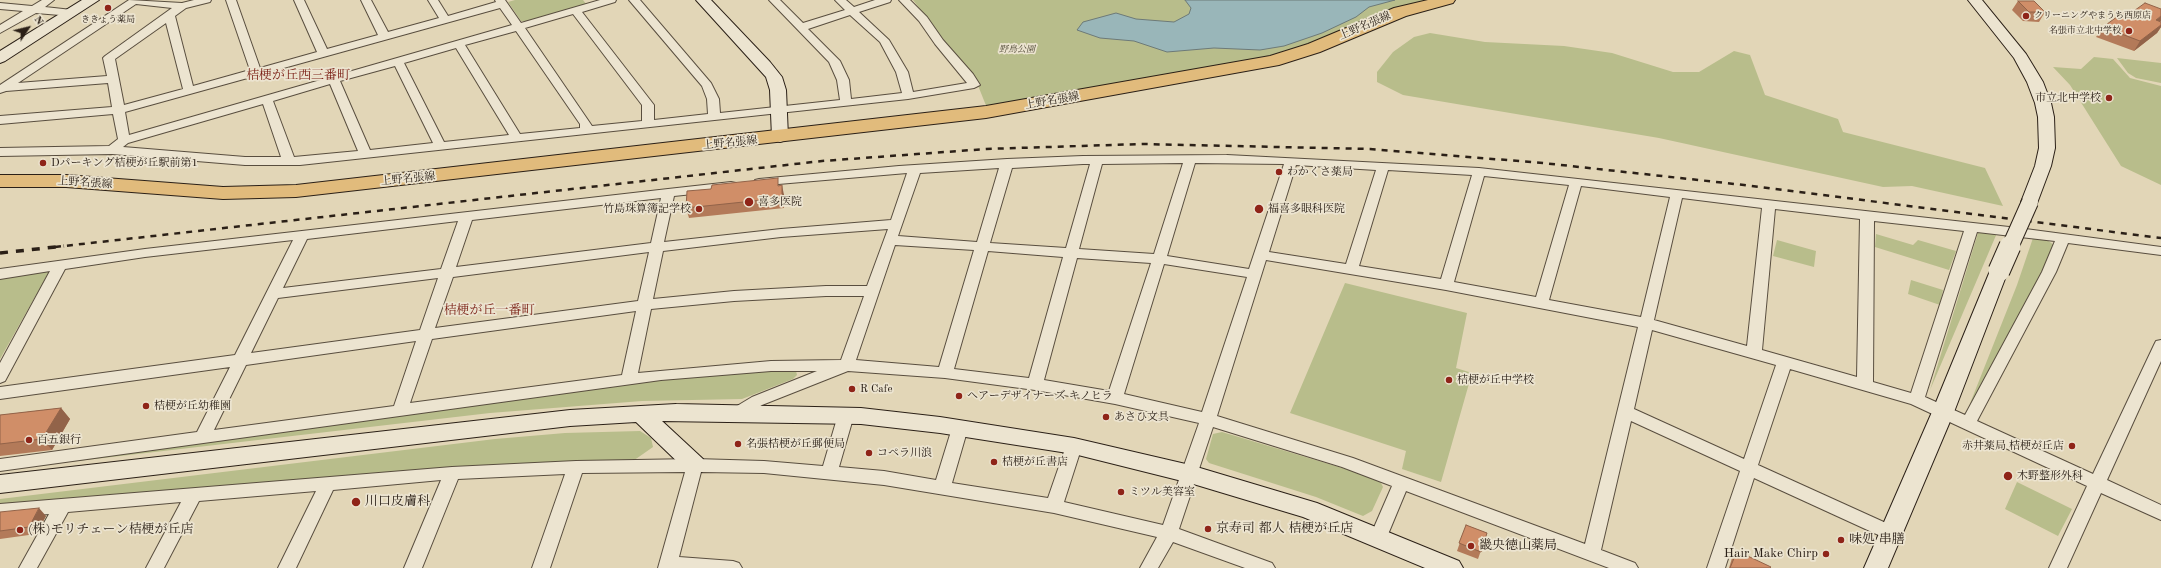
<!DOCTYPE html>
<html>
<head>
<meta charset="utf-8">
<style>
  body { margin:0 }
  #map { position:relative; width:2161px; height:568px; overflow:hidden; background:#e2d6b7; font-family:"Old Standard TT",serif }
  canvas { display:block }
  .north { position:absolute; left:8px; top:8px; width:40px; height:40px; -webkit-text-stroke:3px #ece4d0; paint-order:stroke; rotate:55deg; font-size:11px; font-weight:700; line-height:16px; text-align:center; color:#2b2017 }
  .north::after { content:''; display:block; margin:auto; width:14px; height:18px; background:#2b2017; clip-path:polygon(50% 0,100% 100%,50% 72%,0 100%) }
</style>
</head>
<body>
<div id="map">
<canvas width="2161" height="568"></canvas>
<div class="north">N</div>
</div>
<script>
const ctx = document.querySelector('canvas').getContext('2d');
ctx.lineJoin = 'round';
function paint(path, color) {
  ctx.fillStyle = color;
  ctx.fill(path, 'evenodd');
}
function poly(rows) {
  const path = new Path2D();
  for (const r of rows) {
    path.moveTo(r[0], r[1]);
    for (let i = 2; i < r.length; i += 2) path.lineTo(r[i], r[i + 1]);
  }
  return path;
}
function trace(path, color, width, dash) {
  ctx.strokeStyle = color;
  ctx.lineWidth = width;
  ctx.lineCap = dash ? 'butt' : 'round';
  ctx.setLineDash(dash || []);
  ctx.stroke(path);
}
function write(font, color, halo, rows, align = 'center') {
  ctx.font = font + ' "Old Standard TT","Noto Serif JP",serif';
  ctx.lineWidth = 3.5;
  ctx.setLineDash([]);
  ctx.textBaseline = 'middle';
  ctx.strokeStyle = halo;
  ctx.fillStyle = color;
  for (const [text, x, y, turn = 0] of rows) {
    ctx.save();
    ctx.translate(x, y);
    ctx.rotate((+turn || 0) * Math.PI / 180);
    ctx.textAlign = isNaN(turn) ? turn : align;
    if (halo) ctx.strokeText(text, 0, 0);
    ctx.fillText(text, 0, 0);
    ctx.restore();
  }
}
const green = poly([
  [515,0,583,0,587,5,528,21,521,21,508,2],
  [913,0,1432,0,1318,42,1265,59,987,108,977,83],
  [1430,33,1485,42,1564,46,1612,53,1673,72,1699,72,1734,51,1750,55,1765,95,1838,119,1843,132,1985,168,2003,206,1912,186,1883,187,1659,138,1403,95,1377,82,1377,72,1393,52,1414,37],
  [2094,57,2113,59,2130,78,2161,86,2161,185,2121,166,2070,85,2053,67,2081,69],
  [2117,58,2161,63,2161,83,2136,78,2128,73],
  [1983,232,1997,233,1930,390,1978,233],
  [1876,234,1913,245,1918,240,1956,251,1949,270,1875,247],
  [2033,238,2047,240,2054,245,2040,277,1969,406,2017,285],
  [1777,240,1816,251,1814,267,1773,256],
  [45,271,49,272,0,359,0,279],
  [1911,280,1943,290,1940,305,1908,294],
  [1345,283,1467,313,1456,368,1472,373,1441,482,1402,469,1406,451,1290,413],
  [796,371,797,375,793,379,742,399,642,401,490,413,0,470,646,382,748,372],
  [640,431,651,438,653,447,633,461,0,504,0,499,495,439,565,433],
  [1222,432,1379,479,1383,487,1372,511,1363,516,1316,497,1209,463,1206,459,1213,434],
  [2017,482,2072,509,2058,536,2005,509]
]);
const water = poly([
  [1185,0,1395,0,1369,7,1356,17,1322,33,1284,46,1260,50,1214,48,1167,52,1134,41,1100,38,1077,30,1083,22,1116,13,1136,19,1174,22,1189,14,1191,8,1185,0]
]);
const street = poly([
  [42,0,54,0,45,7,72,10,77,13,72,16,36,13,0,33,0,25,23,11,0,9,0,3,32,6,42,0],
  [129,0,182,3,194,0,211,0,210,2,186,8,175,16,193,86,250,70,226,0,236,0,260,68,317,52,294,0,304,0,327,49,378,35,361,0,371,0,388,32,439,18,428,0,438,0,448,16,496,2,495,0,505,0,521,23,600,0,616,0,615,2,582,12,654,105,654,120,708,114,707,99,702,86,629,0,640,0,711,83,719,99,720,113,840,100,837,80,829,62,769,0,780,0,803,23,845,10,835,0,846,0,854,7,875,0,891,0,890,2,859,12,889,40,908,72,913,92,967,83,935,44,919,21,899,0,910,0,927,17,943,40,973,74,980,85,974,88,908,99,300,165,245,165,112,154,0,156,0,148,109,146,118,139,113,114,0,124,0,116,112,107,108,83,6,91,0,93,0,85,129,0],
  [136,4,172,8,105,56,103,58,107,76,18,83,136,4],
  [500,8,512,25,129,135,125,112,500,8],
  [573,14,642,105,642,121,592,126,525,28,573,14],
  [850,15,880,42,896,72,902,93,851,99,849,80,840,61,808,29,850,15],
  [166,23,183,89,124,105,115,59,166,23],
  [516,31,580,124,580,128,520,134,465,45,516,31],
  [456,48,509,135,444,142,404,63,456,48],
  [395,66,433,143,370,150,340,81,395,66],
  [330,84,358,151,294,157,273,101,330,84],
  [263,104,281,157,245,157,123,147,128,143,263,104],
  [1227,155,1479,168,2018,228,2161,247,2161,255,2068,243,2056,272,1977,421,2093,474,2154,345,2156,341,2161,340,2161,361,2107,480,2161,505,2161,520,2101,493,2067,568,2049,568,2087,486,1911,404,1790,369,1758,465,1897,528,1900,533,1897,538,1891,540,1885,538,1754,478,1725,568,1707,568,1740,471,1631,421,1601,550,1635,563,1638,568,1609,568,1406,491,1384,544,1378,546,1372,544,1369,539,1392,486,1342,467,1213,427,1179,529,1272,563,1275,568,1245,568,1173,542,1158,568,1140,568,1157,537,1054,513,884,485,764,473,701,472,679,557,733,561,739,563,742,568,658,568,685,472,582,473,550,568,532,568,565,474,458,479,422,568,404,568,441,480,333,490,296,568,278,568,316,491,199,501,164,568,146,568,181,502,68,512,37,568,19,568,49,514,0,518,0,504,452,467,576,461,695,459,764,461,823,466,838,415,840,411,846,409,852,411,854,415,839,467,884,471,936,480,952,428,954,424,960,422,966,424,968,428,952,483,1048,498,1066,446,1068,442,1074,440,1080,442,1082,446,1064,502,1163,525,1199,423,1115,404,1035,390,945,378,848,371,762,405,738,419,732,417,730,413,732,409,752,397,817,371,771,371,661,380,0,471,0,459,197,432,230,367,0,399,0,387,235,355,293,240,145,257,65,269,5,381,0,383,0,363,50,271,0,279,0,269,145,249,668,189,731,182,736,183,737,186,736,189,731,190,674,196,664,242,781,229,891,220,907,173,755,186,753,183,755,180,759,179,899,166,1007,159,1083,156,1227,155],
  [1183,163,1154,254,1079,249,1102,164,1183,163],
  [1195,163,1284,164,1249,269,1167,256,1195,163],
  [1083,164,1090,164,1066,248,990,243,1012,168,1083,164],
  [1296,165,1376,170,1346,264,1269,252,1296,165],
  [999,168,977,242,898,236,920,173,999,168],
  [1388,170,1472,175,1441,279,1359,266,1388,170],
  [1484,176,1569,185,1536,297,1454,282,1484,176],
  [1581,186,1670,197,1641,317,1549,300,1581,186],
  [661,198,651,243,456,267,472,220,661,198],
  [1682,198,1762,208,1747,346,1654,320,1682,198],
  [1775,209,1860,219,1857,377,1762,350,1775,209],
  [458,221,441,269,283,288,307,239,458,221],
  [1874,221,1964,231,1911,393,1873,382,1874,221],
  [888,229,867,286,826,286,734,291,653,299,663,251,781,237,888,229],
  [1977,232,2055,241,2042,272,1965,415,1925,397,1977,232],
  [895,245,974,250,939,367,856,360,895,245],
  [988,251,1063,257,1029,378,954,369,988,251],
  [649,252,638,301,435,328,453,277,649,252],
  [1077,258,1151,263,1109,391,1044,380,1077,258],
  [1266,260,1446,290,1638,327,1585,544,1353,458,1217,416,1266,260],
  [1164,264,1247,277,1202,412,1124,394,1164,264],
  [438,278,420,330,251,353,278,298,438,278],
  [826,296,864,296,841,360,771,361,638,373,651,309,734,301,826,296],
  [636,311,622,375,410,403,432,339,636,311],
  [1652,330,1776,365,1744,459,1634,409,1652,330],
  [416,341,394,406,214,430,246,365,416,341]
]);
const secondary = poly([
  [82,0,99,0,5,61,0,63,0,51,82,0],
  [696,0,711,0,770,62,782,77,786,90,788,137,786,140,780,142,774,140,772,137,770,90,766,77,696,0],
  [1968,0,1982,0,2026,54,2043,82,2051,103,2054,117,2055,148,2051,166,2036,206,2030,207,2024,206,2021,202,2035,166,2039,148,2038,117,2035,103,2027,82,2014,58,1968,0],
  [1999,265,2006,267,2008,271,1954,412,1888,568,1864,568,1932,412,1990,271,1992,267,1999,265],
  [676,404,861,408,940,417,1074,438,1190,465,1317,503,1459,561,1463,568,1425,568,1303,517,1190,483,1074,454,940,433,861,424,662,421,703,459,706,465,703,471,695,474,687,471,636,422,570,426,0,493,0,475,570,410,676,404]
]);
const primary = poly([
  [1428,0,1455,0,1453,3,1406,16,1320,52,1279,65,986,118,296,197,223,199,66,187,0,187,0,175,66,175,223,187,296,185,986,106,1270,56,1308,44,1394,8,1428,0]
]);
const railFar1 = poly([
  [55,247,822,161,986,149,1142,144,1370,149,1543,163,1744,185,2161,238]
]);
const rail = poly([
  [0,253,64,246]
]);
const secondaryBridgeFar1 = poly([
  [2010,247,2030,202]
]);
const secondaryBridge = poly([
  [1999,271,2010,246]
]);
const wall = poly([
  [2018,1,2045,12,2039,22,2023,21,2012,10],
  [2131,13,2161,22,2161,27,2157,33,2134,51,2096,37,2103,27],
  [779,186,784,195,784,208,689,218,686,208],
  [61,408,70,419,52,450,0,456,0,415],
  [0,512,46,516,36,534,0,539],
  [1466,525,1487,533,1478,559,1457,551],
  [1737,551,1770,568,1729,568,1732,558]
]);
const shadedWall = poly([
  [2161,16,2161,21,2149,30,2156,20],
  [2161,25,2161,27,2157,33,2134,51,2140,41],
  [782,185,784,195,784,208,782,198],
  [61,408,70,419,52,450,42,439],
  [39,508,46,516,36,534,29,527]
]);
const building = poly([
  [2018,1,2034,1,2045,12,2029,12,2018,1],
  [2145,3,2161,9,2161,16,2156,20,2161,22,2161,25,2140,41,2103,27,2125,11,2131,13,2145,3],
  [778,178,778,186,782,185,782,198,686,208,687,191,711,189,712,185,778,178],
  [61,408,42,439,0,444,0,415,61,408],
  [39,508,29,527,0,531,0,512,39,508],
  [1466,525,1487,533,1481,552,1459,543,1466,525],
  [1737,551,1771,567,1770,568,1730,568,1737,551]
]);
const markers = [
  [108,8,4,"#8f2418"],
  [2026,16,4,"#8f2418"],
  [2129,31,4,"#8f2418"],
  [2109,98,4,"#8f2418"],
  [43,163,4,"#8f2418"],
  [1279,172,4,"#8f2418"],
  [749,202,5,"#8f2418"],
  [699,209,4,"#8f2418"],
  [1259,209,5,"#8f2418"],
  [1449,380,4,"#8f2418"],
  [852,389,4,"#8f2418"],
  [959,396,4,"#8f2418"],
  [146,406,4,"#8f2418"],
  [1106,417,4,"#8f2418"],
  [29,440,4,"#8f2418"],
  [738,444,4,"#8f2418"],
  [2072,446,4,"#8f2418"],
  [869,453,4,"#8f2418"],
  [994,462,4,"#8f2418"],
  [2008,476,5,"#8f2418"],
  [1121,492,4,"#8f2418"],
  [356,502,5,"#8f2418"],
  [1208,529,4,"#8f2418"],
  [20,530,4,"#8f2418"],
  [1841,540,4,"#8f2418"],
  [1471,546,4,"#8f2418"],
  [1826,554,4,"#8f2418"]
];
const farPoinames = [
  ["クリーニングやまうち西原店",2034,16],
  ["ききょう薬局",108,20,"center"],
  ["名張市立北中学校",2121,31,"right"]
];
const farParknames = [
  ["野鳥公園",1017,50]
];
const streetNames = [
  ["上野名張線",1365,26,-23],
  ["上野名張線",1052,101,-10],
  ["上野名張線",730,143,-6],
  ["上野名張線",408,179,-6],
  ["上野名張線",85,183,4]
];
const poiNames = [
  ["市立北中学校",2101,98,"right"],
  ["Dパーキング桔梗が丘駅前第1",51,163],
  ["わかくさ薬局",1287,172],
  ["喜多医院",758,202],
  ["竹島珠算簿記学校",691,209,"right"],
  ["福喜多眼科医院",1268,209],
  ["桔梗が丘中学校",1457,380],
  ["R Cafe",860,389],
  ["ヘアーデザイナーズ キノヒラ",967,396],
  ["桔梗が丘幼稚園",154,406],
  ["あさひ文具",1114,417],
  ["百五銀行",37,440],
  ["名張桔梗が丘郵便局",746,444],
  ["赤井薬局 桔梗が丘店",2064,446,"right"],
  ["コペラ川浪",877,453],
  ["桔梗が丘書店",1002,462],
  ["木野整形外科",2017,476],
  ["ミツル美容室",1129,492]
];
const quarterNames = [
  ["桔梗が丘西三番町",298,76],
  ["桔梗が丘一番町",489,311]
];
const nearPoinames = [
  ["川口皮膚科",365,502],
  ["京寿司 都人 桔梗が丘店",1216,529],
  ["(株)モリチェーン桔梗が丘店",28,530],
  ["味処 串膳",1849,540],
  ["畿央徳山薬局",1479,546],
  ["Hair Make Chirp",1818,554,"right"]
];
paint(green, '#b8bd8b');
paint(water, '#99b6b9');
trace(water, '#6d7a78', 1);
trace(street, '#594e3f', 2);
trace(secondary, '#2b2017', 2);
trace(primary, '#2b2017', 2);
paint(street, '#ece4d0');
paint(secondary, '#ece4d0');
paint(primary, '#e1bb7c');
trace(railFar1, '#2b2017', 2.5, [6, 6]);
trace(rail, '#2b2017', 3.5, [8, 8]);
trace(secondaryBridgeFar1, '#2b2017', 18, []);
trace(secondaryBridge, '#2b2017', 23, []);
trace(secondaryBridgeFar1, '#ece4d0', 16);
trace(secondaryBridge, '#ece4d0', 21);
paint(wall, '#b37a59');
paint(shadedWall, '#926349');
paint(building, '#d08e68');
trace(building, '#926349', 1);
for (const [x, y, r, color] of markers) {
  const dot = new Path2D();
  dot.arc(x, y, r, 0, 2 * Math.PI);
  ctx.fillStyle = color;
  ctx.fill(dot);
  trace(dot, '#ece4d0', 1.5);
}
write('9px', '#2b2017', '#ece4d0', farPoinames, 'left');
write('italic 9px', '#4e4734', '#ece4d0', farParknames);
write('11px', '#2b2017', '#ece4d0', streetNames);
write('11px', '#2b2017', '#ece4d0', poiNames, 'left');
write('13px', '#7a1f14', '#ece4d0', quarterNames);
write('13px', '#2b2017', '#ece4d0', nearPoinames, 'left');
</script>
</body>
</html>
